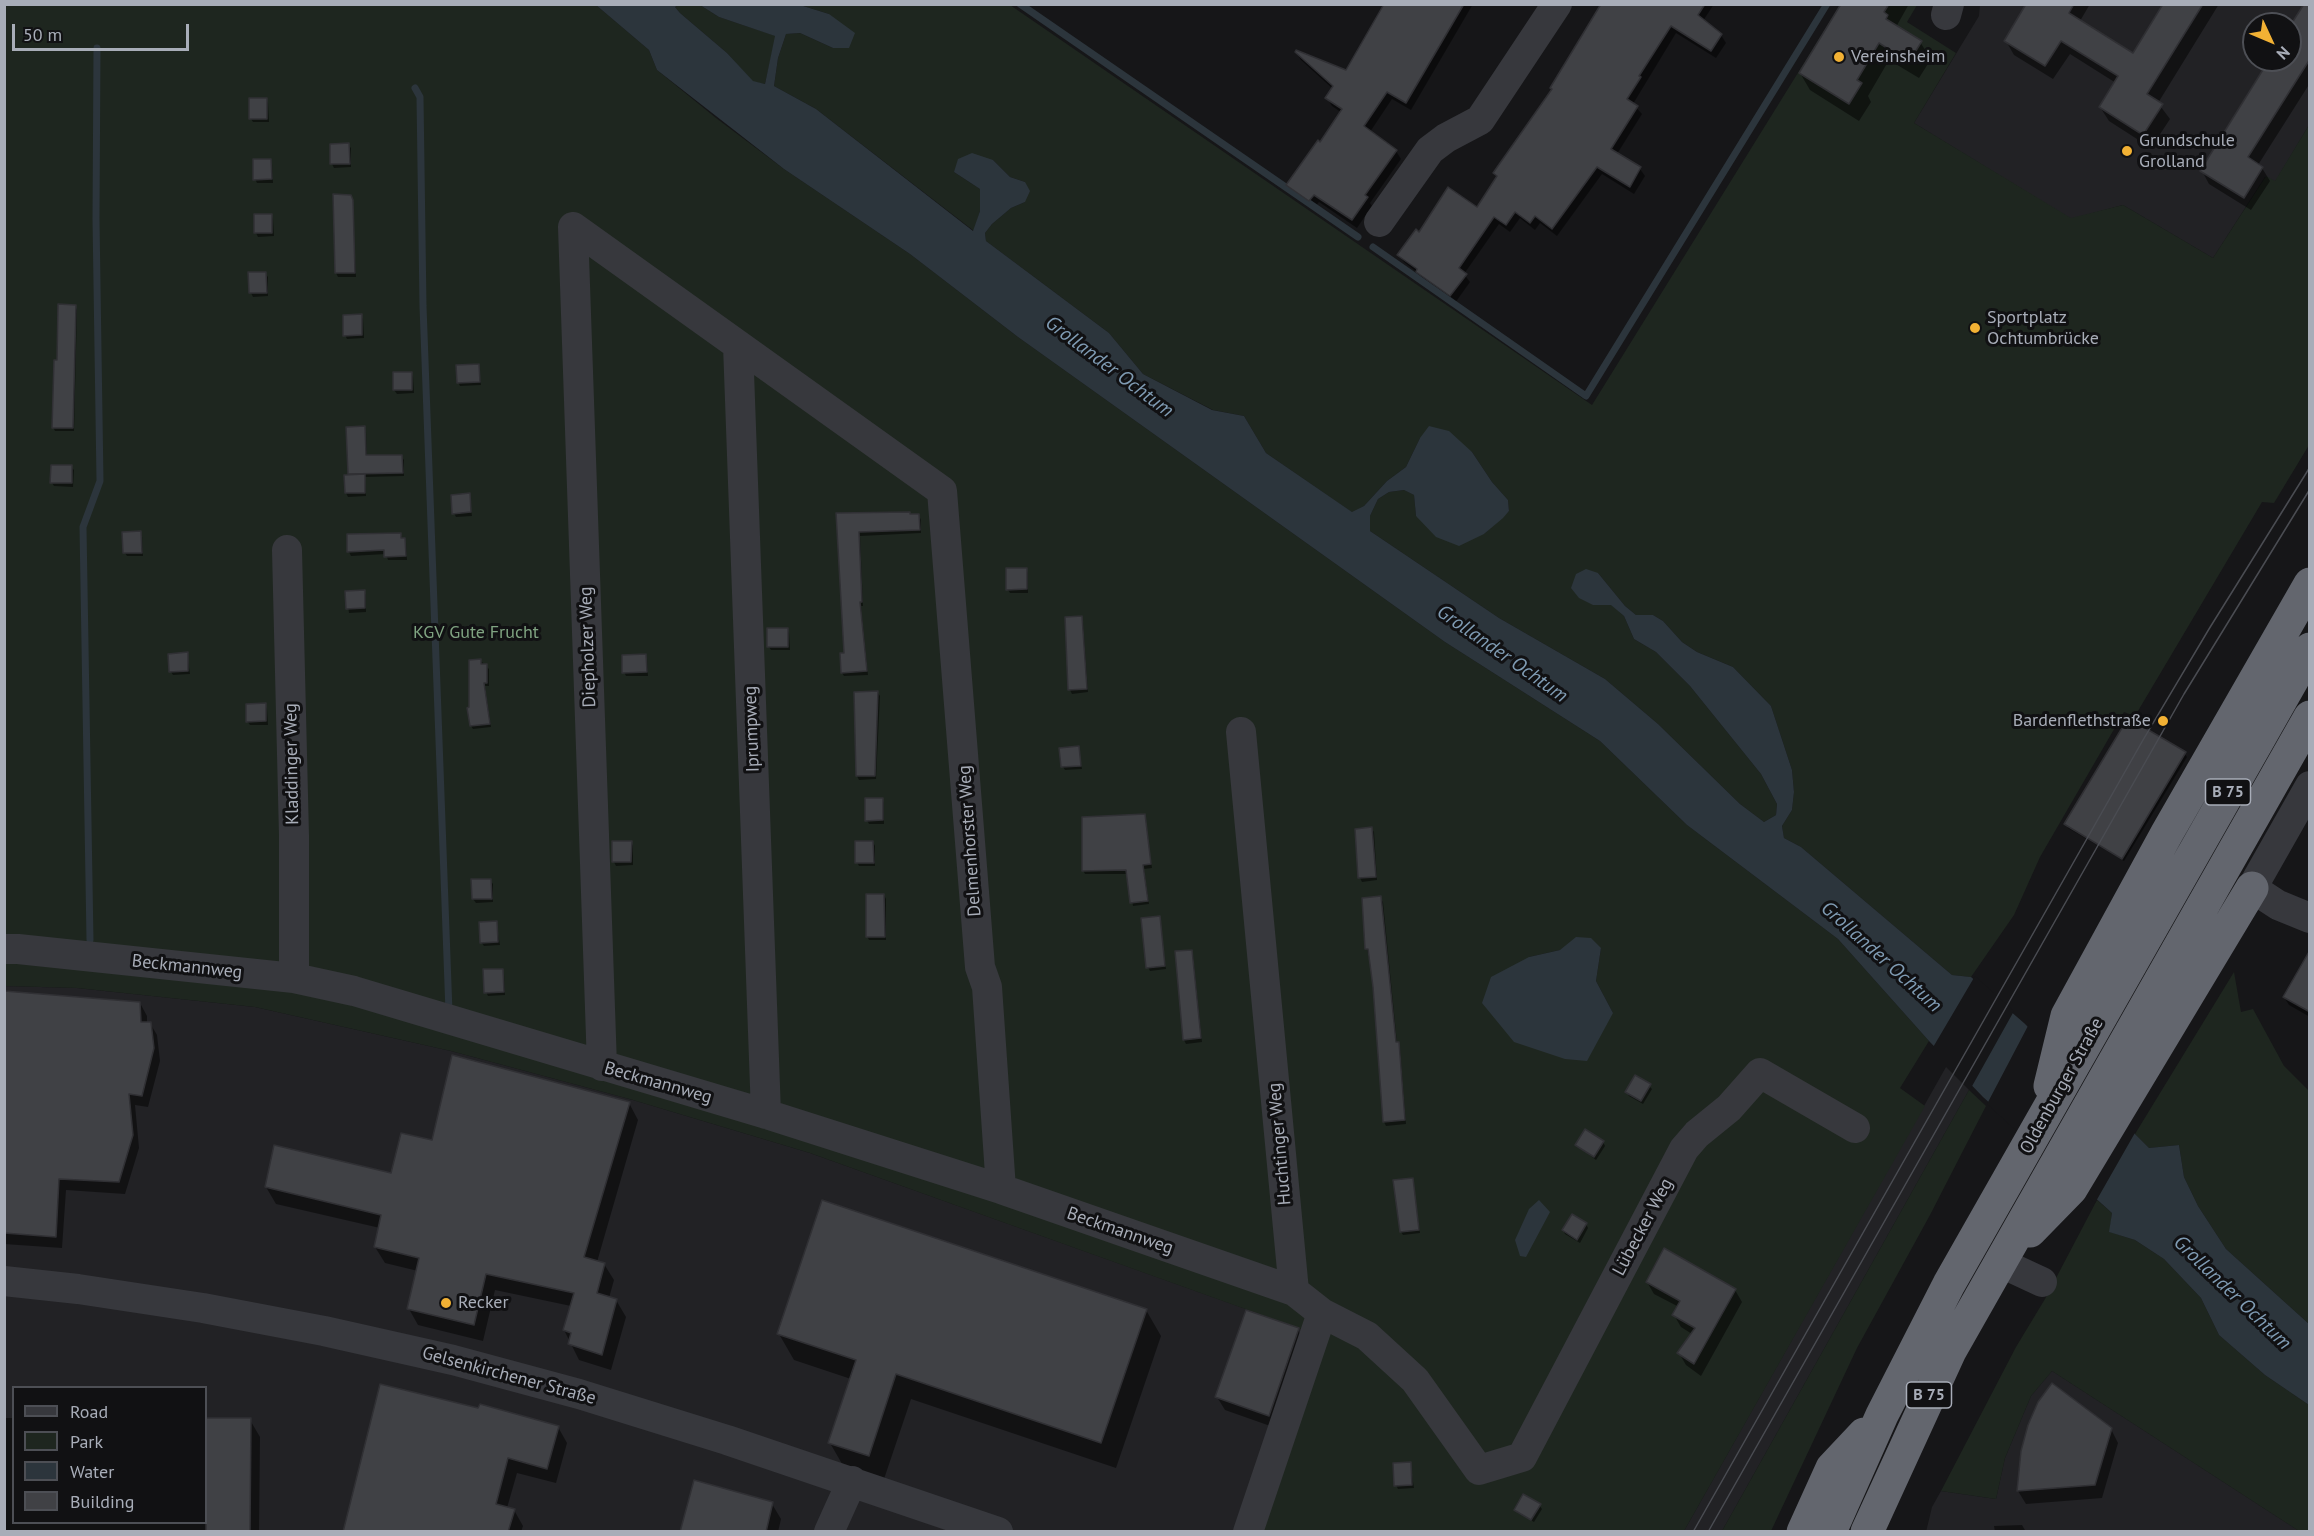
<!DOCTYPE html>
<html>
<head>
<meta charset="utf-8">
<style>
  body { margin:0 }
  #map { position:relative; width:2314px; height:1536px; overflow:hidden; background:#161618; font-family:"PT Sans",sans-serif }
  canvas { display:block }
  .frame { position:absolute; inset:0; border:6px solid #a8adb8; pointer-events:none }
  .legend { position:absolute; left:12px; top:1386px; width:195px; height:138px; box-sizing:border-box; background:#111113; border:2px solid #4d4f55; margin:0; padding:8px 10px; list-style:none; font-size:18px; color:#a8adb8 }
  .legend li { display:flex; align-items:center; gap:12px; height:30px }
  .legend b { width:30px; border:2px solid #4d4f55 }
  .north { position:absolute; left:2242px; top:12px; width:60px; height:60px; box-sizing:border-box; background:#111113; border:2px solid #4d4f55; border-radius:50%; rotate:134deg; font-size:16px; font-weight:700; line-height:24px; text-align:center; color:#a8adb8 }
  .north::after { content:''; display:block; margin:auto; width:21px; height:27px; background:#f2b134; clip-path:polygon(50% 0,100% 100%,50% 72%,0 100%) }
  .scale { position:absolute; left:12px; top:24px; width:177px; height:27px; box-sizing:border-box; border:3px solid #a8adb8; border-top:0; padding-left:8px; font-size:18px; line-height:21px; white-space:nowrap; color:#a8adb8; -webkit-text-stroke:4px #111113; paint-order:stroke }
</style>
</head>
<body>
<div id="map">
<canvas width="2314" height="1536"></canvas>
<div class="frame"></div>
<ul class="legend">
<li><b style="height:8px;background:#37383d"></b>Road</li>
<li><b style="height:16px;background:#1e261f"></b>Park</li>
<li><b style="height:16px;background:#2c353c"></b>Water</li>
<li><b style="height:16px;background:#404145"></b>Building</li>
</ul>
<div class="north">N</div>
<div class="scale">50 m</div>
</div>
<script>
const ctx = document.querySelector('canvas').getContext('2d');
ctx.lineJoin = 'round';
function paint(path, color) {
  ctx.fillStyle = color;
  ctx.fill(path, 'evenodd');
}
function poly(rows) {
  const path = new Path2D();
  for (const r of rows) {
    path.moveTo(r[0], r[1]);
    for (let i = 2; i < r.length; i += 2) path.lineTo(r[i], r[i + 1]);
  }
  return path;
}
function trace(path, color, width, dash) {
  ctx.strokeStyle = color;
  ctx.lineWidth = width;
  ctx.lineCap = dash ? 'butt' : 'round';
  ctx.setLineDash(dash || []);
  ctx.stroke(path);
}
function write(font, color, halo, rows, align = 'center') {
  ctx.font = font + ' "PT Sans",sans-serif';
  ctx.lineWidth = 6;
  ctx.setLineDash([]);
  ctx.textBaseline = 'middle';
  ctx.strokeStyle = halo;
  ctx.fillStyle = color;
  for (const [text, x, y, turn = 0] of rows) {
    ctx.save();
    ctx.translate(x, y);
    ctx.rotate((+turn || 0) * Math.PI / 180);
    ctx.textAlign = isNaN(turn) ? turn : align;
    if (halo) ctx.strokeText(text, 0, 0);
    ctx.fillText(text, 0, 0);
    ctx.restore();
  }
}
const built = poly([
  [1980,5,2309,5,2309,125,2275,182,2265,177,2213,258,2123,205,2071,219,1914,123,1979,16],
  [2254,24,2290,24,2290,60,2254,60],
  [5,986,77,988,255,1007,451,1051,633,1100,810,1153,1302,1329,1235,1531,5,1532],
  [14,1388,206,1388,206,1522,14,1522],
  [1946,1067,1969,1090,1722,1531,1684,1531],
  [2052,1371,2299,1531,1926,1532,1932,1507,1941,1491,1996,1499,2005,1458,2031,1396]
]);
const green = poly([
  [4,5,596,5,649,50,657,70,716,118,784,169,910,254,1018,337,1445,642,1600,741,1687,825,1838,939,1929,1041,1900,1088,1925,1106,1684,1531,1258,1531,1301,1329,810,1153,633,1100,451,1051,255,1007,77,988,5,986],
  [1601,948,1596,981,1613,1013,1529,957,1560,950],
  [678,5,700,5,719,17,776,36,765,84,753,82,727,53,680,13,675,7],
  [800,5,1010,5,1592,405,1840,5,1917,5,1907,22,1956,53,1914,123,2071,218,2123,205,2213,258,2266,176,2275,181,2309,125,2309,445,2274,503,2262,502,2135,716,2124,712,2040,857,2014,915,1971,977,1952,975,1801,847,1784,838,1782,826,1792,810,1794,792,1792,770,1771,706,1733,667,1697,652,1682,642,1663,621,1653,615,1636,615,1625,606,1598,573,1593,605,1611,604,1624,616,1634,639,1656,652,1690,686,1761,774,1777,804,1776,815,1764,822,1740,804,1658,724,1605,679,1499,618,1370,531,1370,516,1378,499,1389,492,1404,490,1414,495,1416,516,1484,534,1509,511,1508,500,1492,482,1472,452,1420,438,1406,467,1387,481,1364,506,1353,513,1266,453,1244,416,1213,410,1143,374,1109,333,986,241,985,233,992,224,1011,208,1025,202,1025,182,1010,177,993,160,954,172,980,189,980,211,974,231,816,109,774,86,778,58,786,34,800,33,833,48,829,14],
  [2234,972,2241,1012,2253,1009,2284,1066,2309,1091,2309,1324,2226,1249,2198,1206,2184,1177,2179,1145,2149,1148,2135,1134],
  [1969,1090,1986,1106,1930,1215,1857,1348,1771,1531,1722,1531],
  [2097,1200,2112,1213,2110,1232,2135,1240,2164,1259,2201,1298,2219,1335,2265,1375,2309,1405,2309,1531,2299,1531,2052,1371,2031,1396,2005,1458,1996,1499,1941,1491,2016,1347,2045,1299]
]);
const water = poly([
  [596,5,678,5,675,7,680,13,727,53,753,81,765,84,775,36,719,17,700,5,800,5,829,14,855,33,849,48,833,48,800,33,786,34,778,58,774,86,816,109,973,231,980,211,980,189,954,172,958,159,972,153,993,160,1010,177,1025,182,1030,191,1025,202,1011,208,992,224,985,233,986,241,1109,333,1143,374,1212,410,1244,416,1266,453,1352,512,1364,506,1387,481,1406,467,1420,438,1429,426,1449,431,1472,452,1492,482,1508,500,1509,511,1503,518,1484,534,1459,546,1436,537,1416,516,1414,495,1404,490,1389,492,1378,499,1370,516,1370,531,1499,618,1605,679,1658,724,1740,804,1764,822,1776,815,1777,804,1761,774,1690,686,1656,652,1634,639,1624,616,1611,605,1593,605,1579,598,1571,588,1576,574,1586,569,1598,573,1625,606,1636,615,1653,615,1663,621,1682,642,1697,652,1733,667,1771,706,1792,770,1794,792,1792,810,1782,826,1784,838,1801,847,1952,975,1971,977,2024,1023,2149,1148,2179,1145,2184,1177,2198,1206,2226,1249,2309,1324,2309,1405,2265,1375,2219,1335,2201,1298,2164,1259,2135,1240,2109,1232,2112,1213,1983,1097,1929,1041,1838,939,1687,825,1600,741,1445,642,1018,337,910,254,784,169,657,70,649,50],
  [1576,937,1591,938,1601,948,1596,981,1613,1013,1587,1061,1565,1059,1514,1042,1482,1003,1491,977,1529,957,1560,950],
  [1539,1200,1550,1212,1526,1257,1520,1256,1515,1240,1529,1209]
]);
const pier = poly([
  [1975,976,2014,1011,1971,1088,1932,1049],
  [2029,1024,2136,1131,2095,1203,1987,1104]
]);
const shadow = poly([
  [1386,4,1473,4,1411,110,1392,99,1370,132,1396,151,1401,159,1370,203,1372,206,1357,228,1319,202,1314,208,1292,194,1288,186,1321,144,1342,113,1332,106,1327,98,1333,89,1301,60,1296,52,1347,71],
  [1602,4,1714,4,1703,21,1721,35,1726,43,1716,58,1676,33,1633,104,1642,114,1617,154,1640,169,1645,176,1634,194,1602,174,1557,236,1540,223,1535,230,1520,218,1510,232,1499,224,1464,274,1470,282,1455,303,1422,279,1418,273,1404,262,1399,255,1419,234,1477,209,1498,178,1495,173,1553,90],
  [1842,4,1909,4,1896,27,1920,42,1931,59,1919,78,1889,60,1868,96,1871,102,1859,121,1810,90,1800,73],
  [2028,4,2090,4,2080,21,2133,55,2165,4,2219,4,2158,103,2170,119,2151,148,2109,121,2100,107,2116,83,2070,54,2053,79,2014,55,2006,41],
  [2310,4,2310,83,2258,165,2262,168,2270,181,2251,210,2209,184,2202,171,2271,60,2290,60,2290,29],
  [266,99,268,103,269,122,253,122,251,119],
  [348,145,351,148,351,167,334,168,332,164],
  [270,160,272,164,273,183,257,183,255,179],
  [334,196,352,200,356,277,338,277,336,273],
  [271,215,273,219,274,236,258,237,256,233,255,216],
  [265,273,268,277,268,296,253,297,251,293],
  [75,306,77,310,74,431,55,431,53,427,58,361],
  [361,316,363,319,364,338,347,339,345,335],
  [478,365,481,385,460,386,458,382],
  [411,373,413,377,414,393,397,394,394,390],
  [364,428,366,432,367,457,401,456,404,460,404,476,365,477,366,496,348,497,346,493,346,476,351,476,350,474],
  [71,467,74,470,73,487,54,486,52,483],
  [469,495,472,516,456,517,454,513],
  [837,515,919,516,921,520,921,533,860,536,863,606,861,606,868,675,844,676,842,673,846,654],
  [140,532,142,536,143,556,127,556,125,553],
  [400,534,406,543,407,560,388,560,386,554,351,556,349,552,348,536],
  [1026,569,1028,573,1028,593,1010,593,1008,590],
  [346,592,364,592,366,595,366,612,349,613],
  [1081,618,1083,622,1088,692,1072,694,1070,690,1066,619],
  [787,629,789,633,790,650,771,650,769,647],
  [187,654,190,674,173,675,171,672],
  [645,656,647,659,648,676,626,676,624,672],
  [480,660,489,669,489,686,485,686,491,727,473,729,471,726],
  [878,693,880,696,876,779,859,780,857,776],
  [265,705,267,709,268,725,250,725,247,721],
  [1078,747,1082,769,1065,770,1063,767],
  [2184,753,2187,757,2124,861,2068,828,2066,824],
  [882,799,884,803,884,824,869,824,867,820],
  [1144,816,1152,868,1144,869,1149,904,1133,906,1128,874,1085,874,1083,870],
  [1372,829,1374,832,1377,880,1362,882,1360,878,1356,830],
  [614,842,631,842,633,846,633,865,616,866,614,862],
  [873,842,875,846,875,866,859,866,857,862],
  [490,880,493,884,493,902,476,903,473,899],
  [884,895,886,899,886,940,869,940,867,936],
  [1380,898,1383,902,1397,1043,1400,1047,1406,1124,1386,1126,1384,1122,1375,987,1367,949],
  [1159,918,1166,969,1150,971,1148,967],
  [496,923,500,945,484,946,481,942],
  [1191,951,1193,955,1202,1042,1186,1044,1184,1040,1177,953],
  [502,970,504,974,505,995,488,996,486,992],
  [2310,970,2310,1017,2289,1005,2284,997],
  [4,993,140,1003,147,1016,147,1023,150,1023,157,1035,160,1061,148,1107,135,1105,139,1148,125,1194,66,1190,62,1248,4,1244],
  [1649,1086,1652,1089,1643,1104,1629,1096,1627,1092],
  [629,1103,638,1120,597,1262,604,1264,614,1280,609,1298,616,1300,626,1317,611,1370,579,1360,564,1330,571,1306,495,1290,483,1341,418,1325,409,1309,418,1271,385,1263,375,1247,380,1228,276,1204,266,1187,392,1175,433,1142],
  [1603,1142,1605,1146,1596,1160,1577,1145],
  [1412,1180,1420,1233,1403,1235,1401,1232],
  [1572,1216,1586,1224,1588,1228,1580,1243,1565,1234,1563,1230],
  [1647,1282,1735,1290,1742,1302,1701,1376,1686,1365,1679,1353,1692,1334,1681,1327,1674,1315,1679,1307,1654,1294],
  [1146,1310,1161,1336,1116,1468,911,1399,883,1482,845,1469,830,1443,851,1379,794,1360,779,1334],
  [1298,1330,1305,1343,1276,1428,1225,1410,1217,1397],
  [4,1418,14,1418,14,1522,206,1522,206,1419,250,1420,260,1437,259,1532,4,1532],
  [558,1427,567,1443,556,1483,517,1473,507,1508,514,1510,523,1526,521,1532,345,1532],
  [2111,1429,2118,1443,2102,1498,2026,1504,2018,1491],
  [1410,1463,1414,1488,1398,1489,1396,1485],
  [772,1504,781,1519,778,1532,681,1532],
  [1539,1505,1542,1509,1534,1522,1518,1513,1516,1510],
  [2022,1525,2026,1532,1995,1532,1994,1526]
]);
const stream = poly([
  [1020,4,1358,237],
  [415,88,420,97,423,306,449,1012],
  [1373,247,1586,396,1827,4],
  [90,940,83,527,100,481,96,219,97,48]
]);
const building = poly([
  [1384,4,1464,4,1406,103,1387,92,1364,126,1397,150,1365,195,1368,197,1352,220,1314,195,1309,201,1286,185,1318,140,1320,142,1342,109,1325,98,1333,86,1295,52,1296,50,1346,70,1384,4],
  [1601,4,1705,4,1698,15,1722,34,1711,51,1671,26,1639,76,1641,77,1627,99,1638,106,1611,149,1641,167,1630,187,1597,167,1552,229,1535,216,1530,223,1515,212,1506,225,1494,217,1459,268,1467,274,1450,296,1416,272,1417,269,1397,255,1416,229,1419,232,1448,187,1477,207,1497,176,1493,173,1552,89,1550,88,1601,4],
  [1841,4,1889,4,1884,12,1888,15,1886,19,1922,41,1909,62,1879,43,1857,80,1862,83,1849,104,1799,73,1841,4],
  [2026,4,2074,4,2069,13,2133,53,2163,4,2203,4,2147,94,2163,104,2143,135,2099,107,2118,76,2061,41,2045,66,2004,41,2026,4],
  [2304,4,2310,4,2310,59,2248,157,2263,167,2244,198,2200,171,2269,60,2290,60,2290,26,2304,4],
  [249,98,267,98,267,119,249,119,249,98],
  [349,143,350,164,330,164,330,144,349,143],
  [253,159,271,159,272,179,253,180,253,159],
  [333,194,351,195,353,200,355,273,335,273,333,194],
  [254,214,272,214,272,233,254,233,254,214],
  [248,272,266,272,267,293,249,293,248,272],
  [58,304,76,305,73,428,52,428,54,360,57,360,58,304],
  [362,314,362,335,343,336,343,315,362,314],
  [479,364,480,382,457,383,456,365,479,364],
  [393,372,412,372,412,390,393,390,393,372],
  [365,426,366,455,402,455,403,473,348,474,346,427,365,426],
  [51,465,72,465,72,483,50,483,51,465],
  [365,474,365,493,345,493,344,475,365,474],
  [470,493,471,512,452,514,451,495,470,493],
  [910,512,910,514,919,514,920,530,859,532,862,602,860,602,867,671,841,673,840,653,844,653,836,513,910,512],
  [141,531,142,553,123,553,122,532,141,531],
  [401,533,401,538,405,538,406,556,384,557,384,550,347,552,347,534,401,533],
  [1006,568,1027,568,1027,589,1006,590,1006,568],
  [365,590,365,608,346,609,345,591,365,590],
  [1082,616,1087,689,1068,690,1065,617,1082,616],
  [767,628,788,628,788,647,767,647,767,628],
  [188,652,188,671,169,672,168,654,188,652],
  [646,654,647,672,622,673,622,655,646,654],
  [481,659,481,664,487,664,487,683,484,683,490,724,470,726,467,708,469,707,469,660,481,659],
  [878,691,875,776,856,776,854,692,878,691],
  [266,703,266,721,246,722,246,704,266,703],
  [2128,718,2186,752,2122,859,2064,824,2128,718],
  [1079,746,1081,766,1061,767,1059,748,1079,746],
  [865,798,883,798,883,820,865,821,865,798],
  [1145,814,1151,864,1143,865,1148,901,1130,903,1126,870,1082,871,1082,817,1145,814],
  [1372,827,1376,877,1358,878,1355,829,1372,827],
  [612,841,632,841,631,862,612,862,612,841],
  [855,841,873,841,874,863,855,863,855,841],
  [471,879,491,879,492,899,472,899,471,879],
  [866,894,884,894,885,937,866,937,866,894],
  [1381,896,1396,1042,1399,1042,1405,1120,1383,1122,1373,987,1368,949,1365,949,1362,898,1381,896],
  [1160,916,1165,966,1146,968,1141,918,1160,916],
  [497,921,498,942,480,943,479,922,497,921],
  [1192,950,1201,1038,1183,1040,1175,951,1192,950],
  [2310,950,2310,1012,2283,997,2310,950],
  [483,969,503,969,504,992,484,993,483,969],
  [4,991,140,1002,141,1022,151,1022,154,1048,142,1096,129,1094,133,1135,119,1182,59,1179,56,1237,4,1233,4,991],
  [452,1055,630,1102,584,1257,605,1263,597,1293,617,1299,602,1355,568,1344,571,1333,563,1330,574,1293,486,1274,474,1325,407,1309,419,1258,374,1247,381,1215,265,1187,274,1145,391,1173,401,1133,432,1140,452,1055],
  [1635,1075,1651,1084,1641,1101,1625,1092,1635,1075],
  [1585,1129,1604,1141,1594,1157,1575,1145,1585,1129],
  [1413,1178,1419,1230,1400,1232,1393,1180,1413,1178],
  [822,1200,1147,1309,1101,1443,896,1374,869,1456,828,1443,856,1360,777,1334,822,1200],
  [1572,1214,1587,1223,1577,1240,1562,1230,1572,1214],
  [1664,1248,1736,1289,1694,1364,1677,1353,1695,1328,1672,1315,1680,1301,1646,1282,1664,1248],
  [1246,1310,1299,1328,1269,1416,1215,1397,1246,1310],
  [2052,1383,2112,1428,2095,1485,2017,1491,2021,1451,2028,1425,2038,1402,2052,1383],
  [380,1384,478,1408,480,1404,559,1426,547,1469,508,1458,496,1504,515,1509,508,1532,343,1532,380,1384],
  [206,1418,251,1418,250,1532,206,1532,206,1418],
  [1411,1462,1412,1485,1394,1486,1393,1463,1411,1462],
  [694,1480,773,1502,766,1532,680,1532,694,1480],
  [1523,1494,1541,1504,1531,1520,1514,1510,1523,1494]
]);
const minor = poly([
  [1946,15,1949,4],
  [1379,222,1430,150,1446,138,1480,120,1557,4],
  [573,227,942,491,980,967,987,987,1001,1189],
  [573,227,602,1066],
  [738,345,766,1114],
  [287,550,294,836,294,978],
  [1241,732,1294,1291],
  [2310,786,2252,888,2278,905,2310,918],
  [4,949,18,949,294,978,354,991,766,1114,1001,1189,1294,1291,1322,1313,1367,1336,1415,1380,1479,1470,1522,1457,1684,1149,1697,1134,1729,1108,1760,1073,1855,1128],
  [1999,1262,2042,1282],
  [4,1281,78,1289,203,1308,324,1331,453,1360,579,1394,727,1440,998,1532],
  [829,1532,852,1481],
  [1248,1532,1322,1313]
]);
const highway = poly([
  [2050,1086,2067,1016,2167,833,2310,584],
  [2030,1231,2071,1189,2252,888],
  [1803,1532,1832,1468,1864,1434],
  [1830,1532,1882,1415,1949,1284,2310,649],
  [1867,1532,1950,1351,2310,717]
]);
const tram = poly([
  [1693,1532,2143,740,2209,629,2310,467],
  [1708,1532,2184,694,2310,489]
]);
const markers = [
  [1839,57,6,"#f2b134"],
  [2127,151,6,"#f2b134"],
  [1975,328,6,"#f2b134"],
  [2163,721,6,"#f2b134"],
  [446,1303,6,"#f2b134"]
];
const shields = [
  [2228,792,45],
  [1929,1395,45]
];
const shieldNames = [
  ["B 75",2228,792],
  ["B 75",1929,1395]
];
const poiNames = [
  ["Vereinsheim",1851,57],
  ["Grundschule",2139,141],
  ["Grolland",2139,162],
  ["Sportplatz",1987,318],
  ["Ochtumbrücke",1987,339],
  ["Bardenflethstraße",2151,721,"right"],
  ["Recker",458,1303]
];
const parkNames = [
  ["KGV Gute Frucht",476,633]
];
const streetNames = [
  ["Diepholzer Weg",588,647,-92],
  ["Iprumpweg",752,729,-92],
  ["Kladdinger Weg",292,764,-91],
  ["Delmenhorster Weg",970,841,-94],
  ["Beckmannweg",187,967,6],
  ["Beckmannweg",658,1083,16],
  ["Oldenburger Straße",2062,1086,-61],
  ["Huchtinger Weg",1280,1144,-95],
  ["Lübecker Weg",1643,1227,-62],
  ["Beckmannweg",1120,1231,19],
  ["Gelsenkirchener Straße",509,1376,15]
];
const waterNames = [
  ["Grollander Ochtum",1109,367,37],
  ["Grollander Ochtum",1502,654,35],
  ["Grollander Ochtum",1881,957,42],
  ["Grollander Ochtum",2232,1293,44]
];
paint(built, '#222225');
paint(green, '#1e261f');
paint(water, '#2c353c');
paint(pier, '#161618');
paint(shadow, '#0007');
trace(stream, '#2c353c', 7);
paint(building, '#404145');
trace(building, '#303034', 1.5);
trace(minor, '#37383d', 30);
trace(highway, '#63666e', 33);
trace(tram, '#4a4c52', 1.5);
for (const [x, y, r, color] of markers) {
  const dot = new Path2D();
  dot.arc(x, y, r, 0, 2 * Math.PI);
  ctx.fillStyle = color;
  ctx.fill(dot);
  trace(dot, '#111113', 2);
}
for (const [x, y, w] of shields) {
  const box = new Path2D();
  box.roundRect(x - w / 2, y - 13, w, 26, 4.5);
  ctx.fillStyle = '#111113';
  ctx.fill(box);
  trace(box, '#a8adb8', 1.5);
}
write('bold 16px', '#a8adb8', null, shieldNames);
write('18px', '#a8adb8', '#111113', poiNames, 'left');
write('18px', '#7fa381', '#111113', parkNames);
write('18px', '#a8adb8', '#111113', streetNames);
write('italic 20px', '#7f9bb3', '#111113', waterNames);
</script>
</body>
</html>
